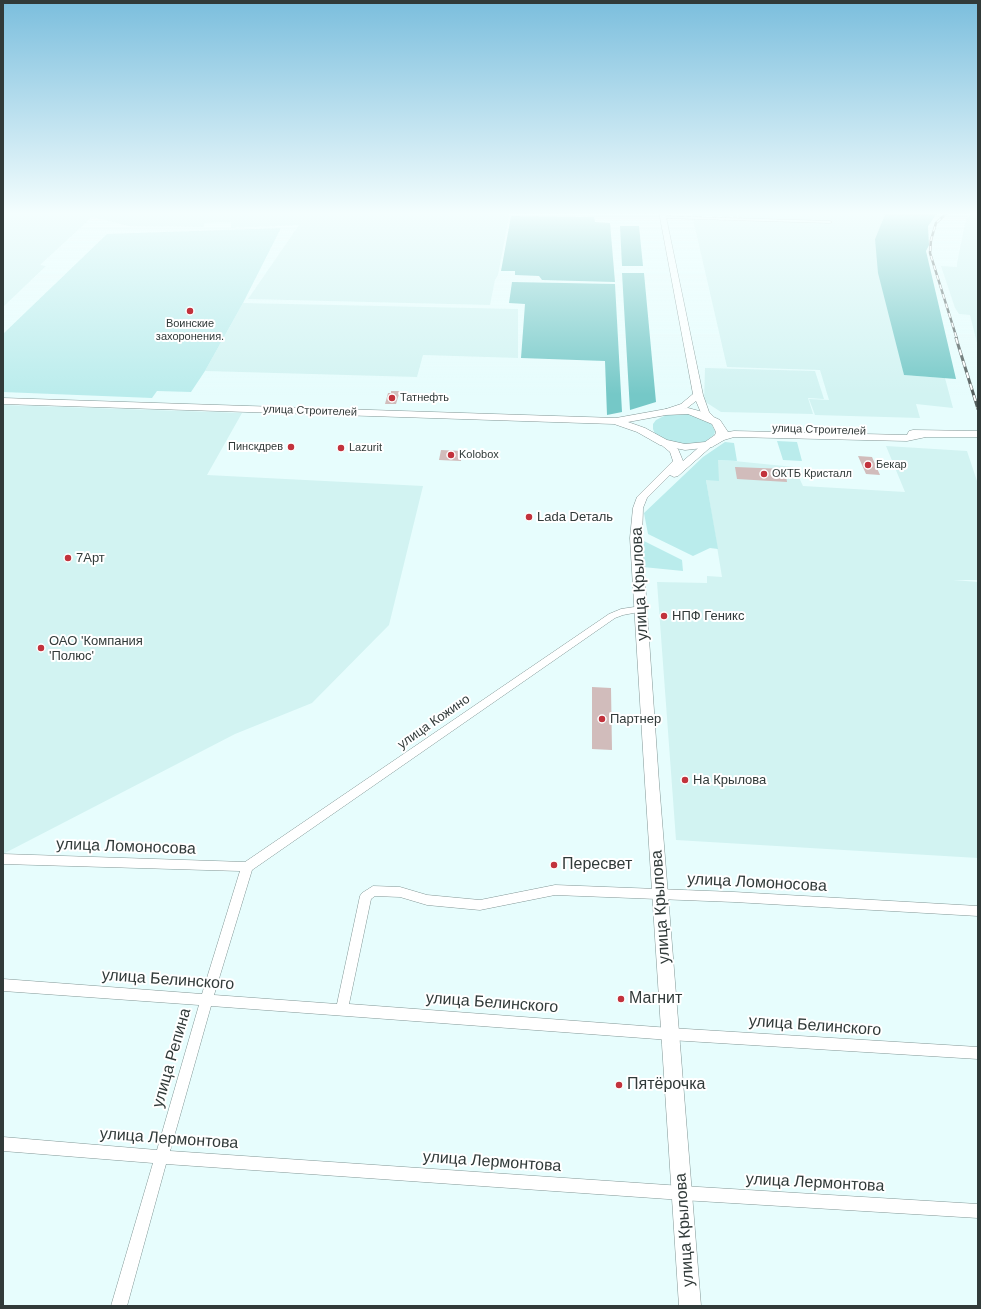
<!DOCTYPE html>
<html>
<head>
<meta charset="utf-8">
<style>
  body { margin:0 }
  #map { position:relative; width:981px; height:1309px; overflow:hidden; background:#e7fdfd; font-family:Arial,sans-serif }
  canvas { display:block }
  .frame { position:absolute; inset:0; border:4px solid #313a39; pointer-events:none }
</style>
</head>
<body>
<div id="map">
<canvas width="981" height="1309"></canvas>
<div class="frame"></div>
</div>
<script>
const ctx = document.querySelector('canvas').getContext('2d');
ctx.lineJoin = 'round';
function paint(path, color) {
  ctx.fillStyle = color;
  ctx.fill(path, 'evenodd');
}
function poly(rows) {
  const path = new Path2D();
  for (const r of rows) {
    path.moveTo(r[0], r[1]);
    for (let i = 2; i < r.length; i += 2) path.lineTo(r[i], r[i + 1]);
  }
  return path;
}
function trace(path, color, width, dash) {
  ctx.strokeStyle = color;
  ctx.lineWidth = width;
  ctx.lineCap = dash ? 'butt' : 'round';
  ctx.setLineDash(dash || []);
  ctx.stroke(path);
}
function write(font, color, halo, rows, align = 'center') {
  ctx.font = font + ' Arial,sans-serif';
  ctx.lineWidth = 4;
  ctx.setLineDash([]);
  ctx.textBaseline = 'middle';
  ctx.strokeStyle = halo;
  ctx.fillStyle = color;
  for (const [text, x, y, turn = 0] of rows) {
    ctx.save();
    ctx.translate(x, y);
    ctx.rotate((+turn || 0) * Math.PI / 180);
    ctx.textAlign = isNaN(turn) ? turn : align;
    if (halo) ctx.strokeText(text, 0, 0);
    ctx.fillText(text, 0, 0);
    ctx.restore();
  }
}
const built = poly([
  [3,212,510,212,498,275,495,280,490,305,248,299,299,225,231,228,231,222,205,223,203,227,129,226,92,217,40,265,46,266,3,307],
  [692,212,737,212,738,217,692,216],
  [738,212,886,212,875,239,904,375,945,378,953,408,916,404,920,418,815,415,809,399,829,400,820,370,727,367,693,219,740,221],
  [974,212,978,212,978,347,970,315,959,314,955,308,941,266,957,267,957,263,966,219],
  [243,303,518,309,518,358,423,355,417,377,205,371],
  [705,368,815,371,824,399,808,398,813,414,721,412,704,401],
  [3,405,242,413,207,475,423,486,389,625,312,703,235,734,3,854],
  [886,446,967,451,978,484,978,580,953,580,978,582,978,858,676,840,657,582,707,583,707,576,722,577,706,480,718,460,734,461,794,467,803,486,905,492]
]);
const green = poly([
  [281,228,243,303,205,371,191,392,157,391,152,398,3,392,3,334,107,234],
  [682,413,690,414,710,422,715,431,714,435,704,443,686,445,668,442,655,434,653,429,653,424,656,420,666,415],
  [777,441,797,442,802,461,783,460],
  [725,442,734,443,737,461,718,460,719,481,706,480,718,549,710,548,693,556,648,534,644,513,703,457],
  [642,540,682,560,683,571,643,567]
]);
const forest = poly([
  [886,212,938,212,928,226,929,245,926,251,956,379,904,375,878,273,875,239],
  [511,216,594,217,595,222,610,223,615,282,542,280,539,276,515,275,515,271,501,271],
  [620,226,639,226,643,266,622,266],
  [622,273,644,273,656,402,630,410],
  [512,282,615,284,622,412,607,415,605,361,521,358,525,304,509,303]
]);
const building = poly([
  [391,391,400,391,396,404,385,404,388,393,391,393],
  [441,450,462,451,461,461,439,460],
  [858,456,872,457,880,475,866,474],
  [735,467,785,469,787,482,737,479],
  [592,687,611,688,612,750,592,749]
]);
const street = poly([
  [661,216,830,221,832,222,830,223,663,218,661,216],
  [641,606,644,607,645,609,644,611,623,615,615,618,252,870,214,995,337,1004,360,896,362,893,373,886,400,887,427,895,480,900,555,885,734,892,978,906,978,916,734,902,555,895,480,910,427,905,400,897,375,896,371,899,349,1004,670,1028,978,1047,978,1059,670,1040,211,1006,170,1151,682,1186,978,1204,978,1218,682,1200,166,1164,127,1306,111,1306,153,1163,3,1151,3,1137,157,1150,199,1005,3,991,3,979,202,994,240,871,3,864,3,854,245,862,609,614,621,609,641,606]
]);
const secondary = poly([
  [659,212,665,212,703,395,709,412,714,417,712,419,706,419,702,415,696,401,687,408,669,414,663,414,661,412,663,410,681,404,693,394,659,212],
  [664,440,678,449,683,461,704,443,712,443,713,445,678,476,674,477,670,475,647,498,643,508,642,538,659,783,701,1306,679,1306,645,783,630,538,633,508,637,497,673,461,670,452,659,443,664,440]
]);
const primary = poly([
  [3,398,616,418,666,409,688,408,703,412,720,420,728,432,734,431,907,435,909,431,913,430,978,431,978,437,926,437,907,441,734,437,724,440,712,447,685,450,660,445,637,432,614,424,3,404,3,398],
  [688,414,712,424,716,432,715,435,705,442,685,444,667,440,645,428,628,422,666,415,688,414]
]);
const railFar1 = poly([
  [948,212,936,223,931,240,930,253,957,339]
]);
const rail = poly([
  [956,338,978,409]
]);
const markers = [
  [190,311,4,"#c2323c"],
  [392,398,4,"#c2323c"],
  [291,447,4,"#c2323c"],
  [341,448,4,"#c2323c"],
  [451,455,4,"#c2323c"],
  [868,465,4,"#c2323c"],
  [764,474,4,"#c2323c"],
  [529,517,4,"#c2323c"],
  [68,558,4,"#c2323c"],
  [664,616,4,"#c2323c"],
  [41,648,4,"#c2323c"],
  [602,719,4,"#c2323c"],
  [685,780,4,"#c2323c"],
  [554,865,4,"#c2323c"],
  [621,999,4,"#c2323c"],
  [619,1085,4,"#c2323c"]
];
const farPoinames = [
  ["Воинские",190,324,"center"],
  ["захоронения.",190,337,"center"],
  ["Татнефть",400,398],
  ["Пинскдрев",283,447,"right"],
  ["Lazurit",349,448],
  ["Kolobox",459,455],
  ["Бекар",876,465],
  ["ОКТБ Кристалл",772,474]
];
const farStreetnames = [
  ["улица Строителей",310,411,2],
  ["улица Строителей",819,430,2]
];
const poiNames = [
  ["Lada Dеталь",537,517],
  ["7Арт",76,558],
  ["НПФ Геникс",672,616],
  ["ОАО 'Компания",49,641],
  ["'Полюс'",49,656],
  ["Партнер",610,719],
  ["На Крылова",693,780]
];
const streetNames = [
  ["улица Кожино",434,722,-35]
];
const nearStreetnames = [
  ["улица Крылова",640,584,-93],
  ["улица Ломоносова",126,847,2],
  ["улица Ломоносова",757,883,3],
  ["улица Крылова",661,907,-94],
  ["улица Белинского",168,980,4],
  ["улица Белинского",492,1003,4],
  ["улица Белинского",815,1026,4],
  ["улица Репина",172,1058,-74],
  ["улица Лермонтова",169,1139,4],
  ["улица Лермонтова",492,1162,4],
  ["улица Лермонтова",815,1183,3],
  ["улица Крылова",685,1230,-94]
];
const nearPoinames = [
  ["Пересвет",562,865],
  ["Магнит",629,999],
  ["Пятёрочка",627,1085]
];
paint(built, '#d2f3f2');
paint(green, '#baecec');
paint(forest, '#75c8c7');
paint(building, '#d1bcbb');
trace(street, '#829796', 1);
trace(secondary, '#829796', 1);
trace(primary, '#829796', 1);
paint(street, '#fff');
paint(secondary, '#fff');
paint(primary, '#fff');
trace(railFar1, '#566160', 2.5);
trace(rail, '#566160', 3);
trace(railFar1, '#fff', 1.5, [5]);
trace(rail, '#fff', 2, [6]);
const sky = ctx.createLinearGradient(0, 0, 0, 395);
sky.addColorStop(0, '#7bbedd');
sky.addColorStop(0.54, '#f4fefe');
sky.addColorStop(1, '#f4fefe00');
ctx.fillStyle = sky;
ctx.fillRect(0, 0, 981, 395);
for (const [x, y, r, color] of markers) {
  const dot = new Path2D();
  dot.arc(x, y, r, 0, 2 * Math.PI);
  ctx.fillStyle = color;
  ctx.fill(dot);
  trace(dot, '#fff', 1.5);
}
write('11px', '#313a39', '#fff', farPoinames, 'left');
write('11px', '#313a39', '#fff', farStreetnames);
write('13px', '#313a39', '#fff', poiNames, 'left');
write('13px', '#313a39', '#fff', streetNames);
write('16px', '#313a39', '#fff', nearStreetnames);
write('16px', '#313a39', '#fff', nearPoinames, 'left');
</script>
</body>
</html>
